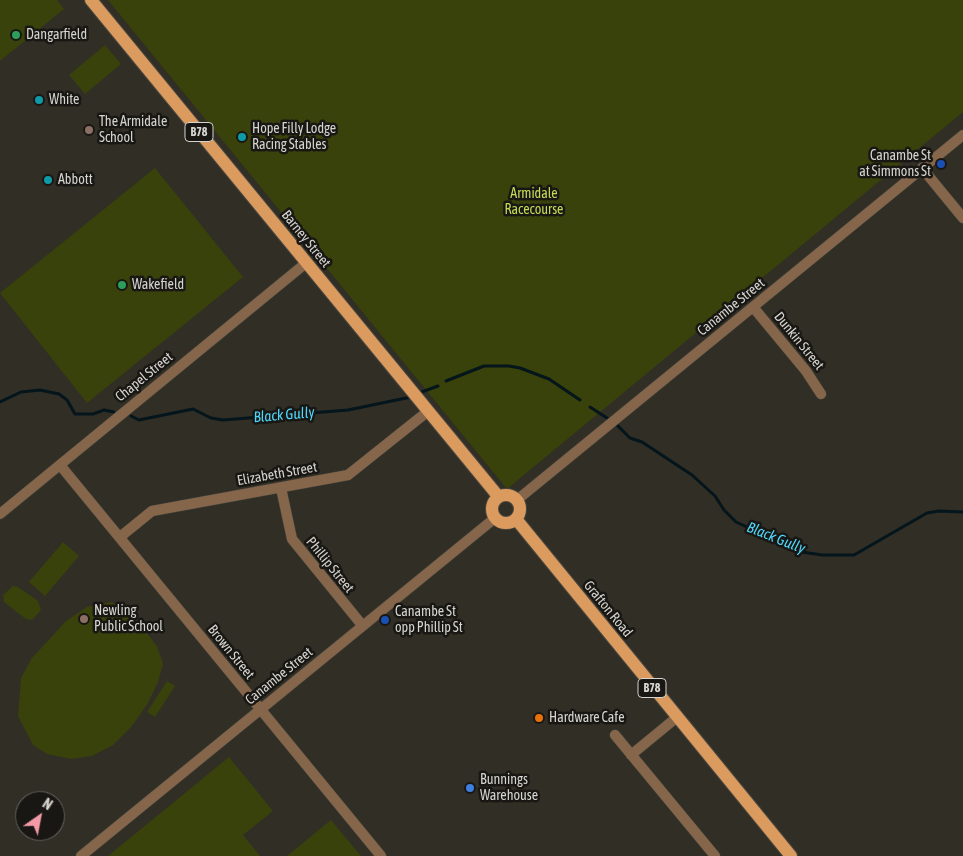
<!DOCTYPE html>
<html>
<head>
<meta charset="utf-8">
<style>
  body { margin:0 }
  #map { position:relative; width:963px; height:856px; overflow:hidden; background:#312e26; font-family:"Asap Condensed",sans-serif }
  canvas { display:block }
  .north { position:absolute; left:15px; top:791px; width:50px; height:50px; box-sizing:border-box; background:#181713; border:1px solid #64635e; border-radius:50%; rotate:33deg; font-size:14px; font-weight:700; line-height:20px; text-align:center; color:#d5d4cf }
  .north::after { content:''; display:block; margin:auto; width:18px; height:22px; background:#f49aa6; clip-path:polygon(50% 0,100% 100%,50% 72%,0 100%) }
</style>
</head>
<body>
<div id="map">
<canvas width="963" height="856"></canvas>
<div class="north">N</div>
</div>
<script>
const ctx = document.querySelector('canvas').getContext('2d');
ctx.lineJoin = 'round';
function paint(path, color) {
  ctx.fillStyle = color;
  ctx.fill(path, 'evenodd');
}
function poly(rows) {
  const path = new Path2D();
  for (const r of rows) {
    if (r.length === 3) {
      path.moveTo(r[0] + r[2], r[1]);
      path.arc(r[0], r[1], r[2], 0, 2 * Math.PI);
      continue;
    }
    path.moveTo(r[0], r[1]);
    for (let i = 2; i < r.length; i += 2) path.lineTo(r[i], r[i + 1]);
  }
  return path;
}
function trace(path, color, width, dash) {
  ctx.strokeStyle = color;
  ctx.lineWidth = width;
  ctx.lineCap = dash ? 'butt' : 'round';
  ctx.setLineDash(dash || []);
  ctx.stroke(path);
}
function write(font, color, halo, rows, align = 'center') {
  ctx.font = font + ' "Asap Condensed",sans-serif';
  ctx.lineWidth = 5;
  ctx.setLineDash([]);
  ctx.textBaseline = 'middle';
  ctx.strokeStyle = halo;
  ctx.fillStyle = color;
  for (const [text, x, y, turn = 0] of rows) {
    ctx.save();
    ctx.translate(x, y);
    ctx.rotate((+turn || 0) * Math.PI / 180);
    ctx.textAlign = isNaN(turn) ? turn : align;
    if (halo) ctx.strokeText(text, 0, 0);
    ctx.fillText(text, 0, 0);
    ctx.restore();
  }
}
const green = poly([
  [0,0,57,0,64,9,0,61],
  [108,0,963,0,963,112,507,489],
  [105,45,121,64,85,94,69,75],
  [155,168,243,277,87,403,0,293],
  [63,542,79,556,45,596,29,582],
  [13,586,18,587,38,601,41,610,32,620,26,619,4,602,3,595],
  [112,602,133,616,157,646,163,664,158,682,148,703,132,726,113,745,92,756,71,759,47,754,33,745,18,716,21,678,32,658,66,621,87,607],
  [167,681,175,686,155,717,147,712],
  [229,757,273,811,243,835,260,856,108,856],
  [331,820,361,856,287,856]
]);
const stream = poly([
  [446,381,484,366,509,366,520,368,549,379,580,400],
  [419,393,438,386],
  [0,402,21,392,40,390,59,394,67,400,75,414,93,414,104,410,114,412],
  [590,407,610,420],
  [131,416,139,420,193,409,211,418,223,420,348,410,411,397],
  [615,423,630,438,642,442,692,475,715,496,724,510,736,522,802,552,822,555,854,555,927,513,939,511,963,512]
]);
const minor = poly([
  [922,168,963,218],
  [753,307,806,371,821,394],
  [60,465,381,856],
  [281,488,292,539,362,625],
  [517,500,963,135],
  [0,514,306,263],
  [120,537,152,511,348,475,427,412],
  [615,735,715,856],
  [631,755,676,718],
  [81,856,495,518]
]);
const major = poly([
  [91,0,498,496],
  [506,509,14],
  [516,519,791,856]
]);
const markers = [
  [16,35,5,"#2e9e5b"],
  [39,100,5,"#0f9aa8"],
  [89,130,5,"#8d6e63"],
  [242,137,5,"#0f9aa8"],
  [941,164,5,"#1a4fb4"],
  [48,180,5,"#0f9aa8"],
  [122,285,5,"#2e9e5b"],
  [84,619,5,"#8d6e63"],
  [385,620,5,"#1a4fb4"],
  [539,718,5,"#e8710a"],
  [470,788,5,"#3f7fe0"]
];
const shields = [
  [199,132,28],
  [652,688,28]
];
const shieldNames = [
  ["B78",199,132],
  ["B78",652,688]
];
const poiNames = [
  ["Dangarfield",26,35],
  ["White",49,100],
  ["The Armidale",99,122],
  ["School",99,138],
  ["Hope Filly Lodge",252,129],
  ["Racing Stables",252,145],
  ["Canambe St",931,156,"right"],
  ["at Simmons St",931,172,"right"],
  ["Abbott",58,180],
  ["Wakefield",132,285],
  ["Newling",94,611],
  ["Public School",94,627],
  ["Canambe St",395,612],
  ["opp Phillip St",395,628],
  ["Hardware Cafe",549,718],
  ["Bunnings",480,780],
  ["Warehouse",480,796]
];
const parkNames = [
  ["Armidale",534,194],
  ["Racecourse",534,210]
];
const streetNames = [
  ["Barney Street",306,239,51],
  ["Canambe Street",731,307,-39],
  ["Dunkin Street",799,341,51],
  ["Chapel Street",144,377,-39],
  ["Elizabeth Street",277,474,-10],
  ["Phillip Street",330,565,51],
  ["Grafton Road",608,609,51],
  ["Brown Street",231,652,51],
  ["Canambe Street",279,676,-39]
];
const waterNames = [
  ["Black Gully",284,415,-5],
  ["Black Gully",776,538,22]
];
paint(green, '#39420b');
trace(stream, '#04151b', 3);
trace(minor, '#4b4941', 11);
trace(major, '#4b4941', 14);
trace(minor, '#86664a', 10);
trace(major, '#dc9b5e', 12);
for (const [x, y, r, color] of markers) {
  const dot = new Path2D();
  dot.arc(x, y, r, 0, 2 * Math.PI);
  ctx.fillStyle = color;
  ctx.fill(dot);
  trace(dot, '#181713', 2);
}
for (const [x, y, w] of shields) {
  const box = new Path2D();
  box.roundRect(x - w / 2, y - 9.5, w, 19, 4);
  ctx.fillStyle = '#181713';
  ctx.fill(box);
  trace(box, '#d5d4cf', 1);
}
write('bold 12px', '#d5d4cf', null, shieldNames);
write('14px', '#d5d4cf', '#181713', poiNames, 'left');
write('14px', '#c4db55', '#181713', parkNames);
write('14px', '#d5d4cf', '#181713', streetNames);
write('italic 15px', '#4fd8fe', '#181713', waterNames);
</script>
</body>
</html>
